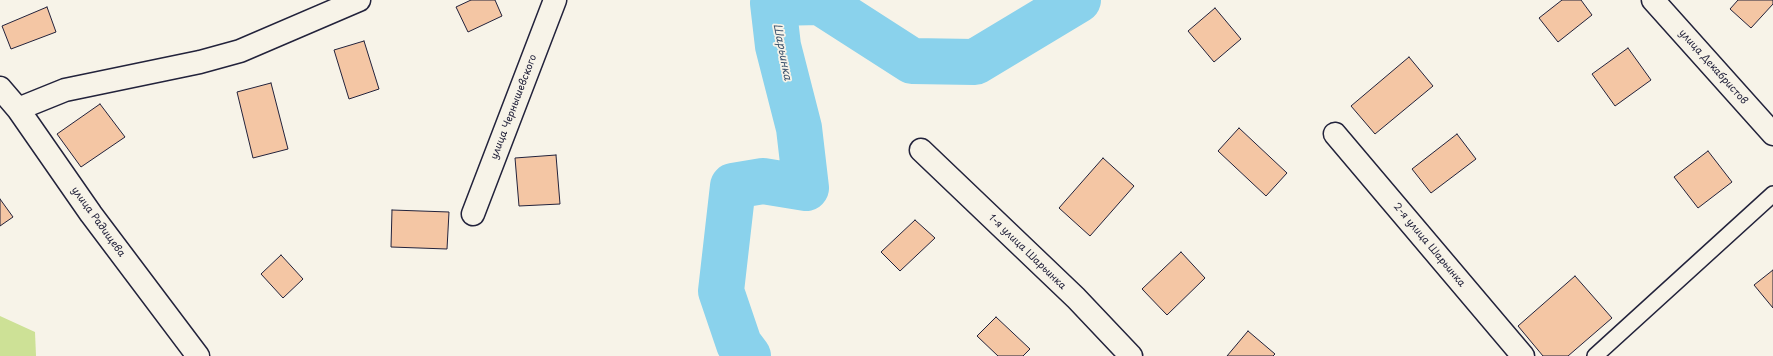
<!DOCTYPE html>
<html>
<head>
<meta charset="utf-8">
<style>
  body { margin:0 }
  canvas { display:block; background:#f7f3e8 }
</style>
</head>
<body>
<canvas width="1773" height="356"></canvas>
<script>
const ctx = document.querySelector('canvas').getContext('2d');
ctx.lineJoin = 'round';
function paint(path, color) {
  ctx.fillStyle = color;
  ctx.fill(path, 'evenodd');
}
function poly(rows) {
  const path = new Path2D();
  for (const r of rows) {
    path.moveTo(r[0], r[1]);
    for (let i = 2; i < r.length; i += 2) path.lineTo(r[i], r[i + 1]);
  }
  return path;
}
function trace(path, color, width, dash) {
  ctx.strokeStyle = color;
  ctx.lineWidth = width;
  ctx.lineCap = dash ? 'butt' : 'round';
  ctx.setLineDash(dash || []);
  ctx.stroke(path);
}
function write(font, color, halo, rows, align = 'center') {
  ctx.font = font + ' "Playpen Sans",sans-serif';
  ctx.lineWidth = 3.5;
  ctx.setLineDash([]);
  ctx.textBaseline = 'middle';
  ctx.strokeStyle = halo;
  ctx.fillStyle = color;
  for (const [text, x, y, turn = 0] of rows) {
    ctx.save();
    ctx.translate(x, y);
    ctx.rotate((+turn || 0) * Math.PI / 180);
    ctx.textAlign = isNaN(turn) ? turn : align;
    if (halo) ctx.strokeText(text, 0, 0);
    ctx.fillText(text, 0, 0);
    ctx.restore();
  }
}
const green = poly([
  [0,316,35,332,36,356,0,356]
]);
const water = poly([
  [773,0,810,0,805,18,783,16,773,0]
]);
const river = poly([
  [748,356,739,344,721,291,733,186,763,181,806,188,799,128,778,46,773,3,820,2,912,61,975,62,1078,0]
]);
const building = poly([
  [471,0,495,0,502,16,468,32,456,7,471,0],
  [1562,0,1581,0,1592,15,1558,42,1539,18,1562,0],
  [1738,0,1773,0,1773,4,1751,28,1730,9,1738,0],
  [47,7,56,32,11,49,2,26,47,7],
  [1215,8,1241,39,1214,62,1188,31,1215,8],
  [364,41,379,89,349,99,334,50,364,41],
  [1628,48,1651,80,1615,106,1592,74,1628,48],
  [1409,57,1433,86,1375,134,1351,106,1409,57],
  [271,83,288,149,253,158,237,92,271,83],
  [100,104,125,137,81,167,57,134,100,104],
  [1239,128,1287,173,1266,196,1218,151,1239,128],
  [1457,134,1476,159,1431,193,1412,169,1457,134],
  [1708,151,1732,182,1698,208,1674,177,1708,151],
  [556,155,560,204,519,206,515,158,556,155],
  [1103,158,1134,186,1090,236,1059,208,1103,158],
  [0,199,13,217,0,226,0,199],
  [392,210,449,212,447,249,391,247,392,210],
  [915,220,935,238,900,271,881,252,915,220],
  [1181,252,1205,278,1167,315,1142,289,1181,252],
  [281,255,303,279,283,298,261,274,281,255],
  [1773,270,1773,308,1754,285,1773,270],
  [1575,276,1612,318,1568,356,1543,356,1518,326,1575,276],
  [996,317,1030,349,1023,356,998,356,977,336,996,317],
  [1248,331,1275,354,1273,356,1227,356,1248,331]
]);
const lane = poly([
  [1595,356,1773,194]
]);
const street = poly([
  [1653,0,1773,134],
  [0,88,18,109,91,214,198,356],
  [18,109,65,90,200,62,240,51,359,0],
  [1335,134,1523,356],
  [921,150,1076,298,1131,356],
  [473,214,555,0]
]);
const streetNames = [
  ["улица Декабристов",1713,67,48],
  ["улица Чернышевского",514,107,-69],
  ["улица Радищева",98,222,54],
  ["2-я улица Шарьинка",1429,245,50],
  ["1-я улица Шарьинка",1027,252,44]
];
const waterNames = [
  ["Шарьинка",782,52,79]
];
paint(green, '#cde196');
paint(water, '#8ad2ec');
trace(water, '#608ca5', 1);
trace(river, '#8ad2ec', 46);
paint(building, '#f4c6a4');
trace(building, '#22223b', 1);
trace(lane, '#22223b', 18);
trace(street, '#22223b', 25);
trace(lane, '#f7f3e8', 15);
trace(street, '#f7f3e8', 22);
write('10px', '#22223b', '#f7f3e8', streetNames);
write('italic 11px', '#415770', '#f7f3e8', waterNames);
</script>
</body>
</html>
